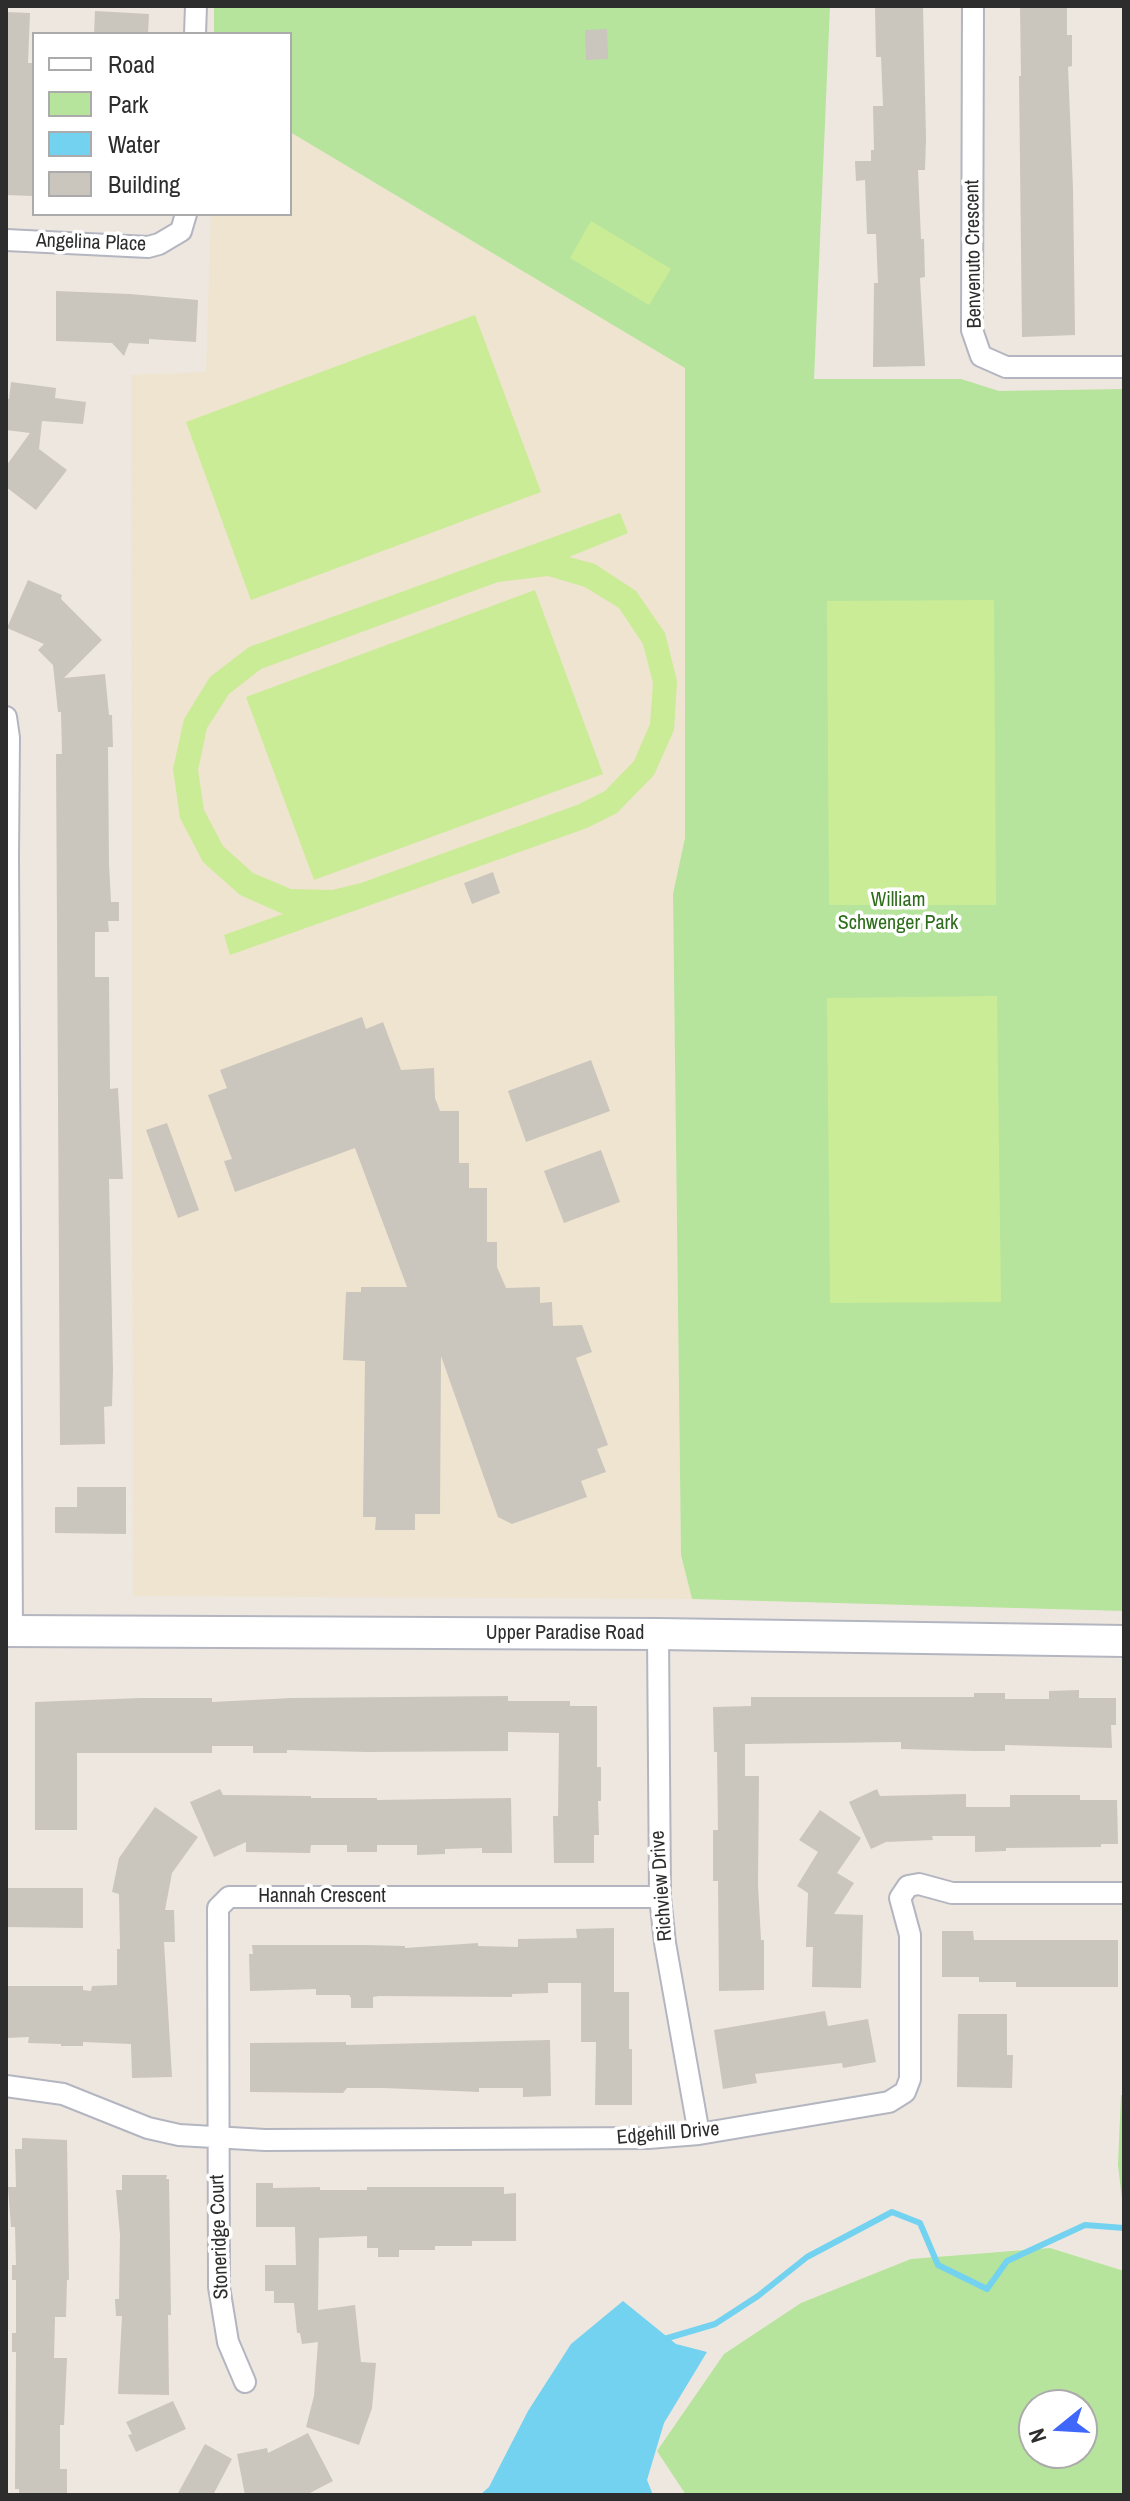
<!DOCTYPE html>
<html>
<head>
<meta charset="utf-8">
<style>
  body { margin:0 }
  #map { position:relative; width:1130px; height:2501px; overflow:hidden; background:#eee7df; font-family:"Archivo Narrow",sans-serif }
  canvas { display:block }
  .frame { position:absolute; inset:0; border:8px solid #2d2d2d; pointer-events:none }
  .legend { position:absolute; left:32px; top:32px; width:260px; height:184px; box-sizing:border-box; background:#fff; border:2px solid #ababab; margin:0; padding:10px 14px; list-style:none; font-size:24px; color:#2d2d2d }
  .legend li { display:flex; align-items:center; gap:16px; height:40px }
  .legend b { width:40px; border:2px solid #ababab }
  .north { position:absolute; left:1018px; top:2389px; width:80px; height:80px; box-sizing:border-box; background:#fff; border:2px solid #ababab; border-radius:50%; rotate:252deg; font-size:22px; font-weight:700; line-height:32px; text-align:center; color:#2d2d2d }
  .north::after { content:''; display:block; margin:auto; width:28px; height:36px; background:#3f67fb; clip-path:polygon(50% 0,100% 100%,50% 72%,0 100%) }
</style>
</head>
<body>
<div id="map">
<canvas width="1130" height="2501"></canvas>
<div class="frame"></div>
<ul class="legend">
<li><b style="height:10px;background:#fff"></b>Road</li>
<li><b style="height:22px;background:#b6e49c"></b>Park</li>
<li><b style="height:22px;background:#72d2f0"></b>Water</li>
<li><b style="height:22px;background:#cac5bd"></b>Building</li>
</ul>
<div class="north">N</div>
</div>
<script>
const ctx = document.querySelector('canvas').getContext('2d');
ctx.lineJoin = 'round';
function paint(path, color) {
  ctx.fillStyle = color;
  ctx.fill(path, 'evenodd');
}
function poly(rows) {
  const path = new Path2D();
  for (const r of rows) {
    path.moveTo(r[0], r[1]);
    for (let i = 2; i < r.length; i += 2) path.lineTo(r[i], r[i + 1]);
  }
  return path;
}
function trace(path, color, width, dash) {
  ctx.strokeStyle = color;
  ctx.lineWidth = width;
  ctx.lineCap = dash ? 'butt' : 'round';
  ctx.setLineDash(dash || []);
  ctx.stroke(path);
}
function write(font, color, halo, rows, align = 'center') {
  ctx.font = font + ' "Archivo Narrow",sans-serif';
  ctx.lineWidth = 7;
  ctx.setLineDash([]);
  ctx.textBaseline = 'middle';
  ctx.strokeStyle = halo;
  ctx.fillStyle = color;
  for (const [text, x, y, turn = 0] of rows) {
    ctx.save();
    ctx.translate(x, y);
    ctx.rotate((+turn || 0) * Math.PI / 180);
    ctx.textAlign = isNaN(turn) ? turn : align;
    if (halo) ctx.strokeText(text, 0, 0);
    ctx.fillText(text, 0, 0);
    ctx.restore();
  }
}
const education = poly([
  [290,132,686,368,685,838,673,894,681,1555,692,1599,133,1596,131,375,206,372,211,214,290,214]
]);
const green = poly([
  [214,6,830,6,814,379,961,379,999,391,1124,389,1124,1611,692,1599,681,1555,673,894,685,838,685,368,290,132,290,34,214,34],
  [1121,2095,1124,2095,1123,2208,1118,2165],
  [1050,2248,1124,2271,1124,2495,686,2495,657,2451,724,2354,801,2303,911,2259],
  [1082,2405,1082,2453,1034,2453,1034,2405]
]);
const pitch = poly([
  [591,221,671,269,649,305,570,258],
  [475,315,541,492,251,600,186,422],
  [620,513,628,533,569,557,595,564,636,591,665,633,677,681,674,730,654,775,617,813,587,828,230,955,224,935,283,914,240,895,203,862,180,818,173,769,184,719,210,677,249,647],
  [548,576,585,587,619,608,643,644,653,683,650,724,634,761,605,791,577,805,361,883,332,890,291,889,253,873,223,846,204,810,198,770,207,728,229,694,261,669,498,582],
  [535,590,603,774,314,880,246,697],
  [994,600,996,905,829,905,827,601],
  [997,996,1001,1302,830,1303,827,998]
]);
const water = poly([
  [623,2301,676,2344,707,2352,664,2423,647,2480,653,2495,480,2495,489,2487,528,2411,571,2344]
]);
const stream = poly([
  [661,2340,715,2324,758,2296,807,2257,892,2212,920,2223,938,2265,987,2289,1007,2261,1085,2225,1124,2228]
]);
const building = poly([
  [875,6,923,6,926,138,925,170,918,170,921,239,924,239,925,277,920,278,925,366,873,367,874,283,878,283,876,234,867,234,865,180,856,181,855,161,871,161,871,150,874,150,873,106,883,106,881,57,876,57],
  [1020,6,1067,6,1067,35,1072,35,1072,66,1068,67,1073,188,1075,335,1022,337,1019,76,1021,76],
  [95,11,149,14,148,34,94,34],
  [6,12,30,13,28,63,34,63,33,196,6,195],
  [607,29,608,59,586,60,585,30],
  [56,291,130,294,198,300,196,342,149,339,149,344,129,343,124,356,112,343,56,341],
  [11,382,56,388,55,398,86,402,83,424,42,421,39,449,67,470,36,510,6,487,6,466,30,433,6,430,6,399,9,399],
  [28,580,62,595,61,599,102,640,64,678,105,674,109,715,112,715,113,747,108,747,109,864,111,902,119,902,119,921,108,921,109,932,95,932,95,977,109,977,110,1089,118,1088,123,1179,109,1179,113,1370,112,1406,104,1407,105,1444,60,1445,56,754,62,754,61,712,58,712,53,665,38,650,44,644,7,628],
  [493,872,500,893,472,904,464,883],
  [362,1017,366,1029,383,1022,401,1070,434,1068,435,1098,440,1111,459,1111,459,1163,469,1163,469,1188,487,1188,487,1242,497,1242,497,1267,506,1288,540,1287,540,1303,552,1302,553,1326,582,1325,592,1352,576,1358,608,1445,597,1449,606,1472,581,1481,587,1497,512,1524,498,1517,441,1356,440,1514,415,1514,415,1530,375,1530,376,1517,363,1517,365,1361,343,1360,346,1292,361,1292,361,1287,407,1287,355,1148,235,1192,224,1161,232,1159,208,1095,227,1088,220,1070],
  [591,1060,610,1111,526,1142,508,1091],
  [167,1123,199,1210,178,1218,146,1130],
  [601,1150,620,1202,564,1223,544,1171],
  [77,1487,126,1487,126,1534,55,1533,55,1507,77,1507],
  [1079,1690,1079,1698,1116,1698,1116,1725,1111,1725,1112,1748,1005,1745,1005,1751,975,1751,901,1749,901,1742,745,1744,745,1776,759,1776,758,1885,761,1940,764,1940,764,1990,719,1991,718,1881,713,1881,713,1830,718,1830,717,1752,714,1752,713,1707,751,1706,751,1697,974,1697,974,1693,1005,1693,1005,1699,1049,1699,1049,1691],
  [508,1696,508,1701,570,1701,570,1706,597,1706,597,1767,601,1767,601,1801,598,1801,599,1835,594,1835,594,1863,554,1863,553,1816,558,1816,559,1733,508,1732,508,1751,367,1752,287,1750,287,1753,253,1753,253,1746,212,1746,212,1753,77,1753,77,1830,35,1830,35,1702,141,1698,212,1698,212,1702,292,1698],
  [220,1789,223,1795,311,1796,311,1798,377,1798,377,1800,511,1798,512,1853,482,1853,482,1848,445,1849,445,1854,417,1855,417,1845,377,1845,377,1852,347,1852,347,1845,311,1845,310,1853,246,1852,246,1842,214,1857,190,1802],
  [877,1789,880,1796,966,1794,966,1807,1010,1807,1010,1795,1080,1795,1080,1800,1117,1800,1118,1844,1101,1844,1101,1847,1006,1848,1006,1851,975,1852,975,1836,932,1836,933,1840,886,1842,871,1849,849,1802],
  [155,1807,198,1837,172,1873,165,1910,174,1910,175,1942,164,1942,172,2077,132,2078,131,2044,83,2042,83,2046,61,2046,61,2044,28,2043,29,2037,6,2038,6,1986,83,1986,83,1990,91,1991,92,1986,117,1985,117,1949,120,1949,119,1894,112,1892,119,1858],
  [820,1810,861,1838,837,1873,854,1883,834,1914,863,1915,861,1988,812,1987,813,1947,806,1947,808,1893,797,1886,818,1852,799,1840],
  [6,1888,83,1888,83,1928,6,1927],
  [614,1928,614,1992,629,1992,629,2049,632,2049,632,2105,595,2105,596,2042,581,2042,581,1983,548,1983,548,1993,512,1994,512,1997,379,1996,373,1997,373,2008,351,2008,351,1998,349,1995,316,1995,316,1989,250,1991,249,1954,253,1954,252,1945,366,1945,405,1946,405,1948,478,1943,478,1946,518,1947,518,1939,577,1938,576,1929],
  [942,1931,973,1931,974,1940,1118,1940,1118,1987,1016,1987,1016,1982,979,1982,979,1977,942,1977],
  [825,2011,828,2026,868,2019,876,2062,843,2068,842,2063,755,2074,757,2083,723,2089,714,2030],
  [958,2014,1007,2014,1007,2055,1013,2055,1012,2088,957,2087],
  [550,2040,551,2096,523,2097,523,2088,479,2088,479,2092,384,2088,347,2088,343,2093,250,2092,250,2043,346,2042,346,2045],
  [22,2138,67,2140,69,2280,67,2280,66,2317,55,2317,54,2358,67,2358,64,2425,60,2425,60,2469,67,2469,67,2495,19,2495,19,2489,15,2489,16,2352,12,2352,12,2333,16,2333,16,2280,12,2280,12,2265,16,2265,15,2227,11,2227,8,2187,16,2187,15,2149,22,2149],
  [122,2175,167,2175,166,2179,169,2179,171,2315,168,2315,169,2395,118,2394,122,2316,116,2316,115,2299,119,2299,120,2235,116,2190,122,2190],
  [256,2183,273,2183,273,2188,320,2187,320,2190,367,2190,367,2187,504,2187,504,2194,516,2193,516,2241,472,2241,472,2246,435,2246,435,2250,399,2250,399,2257,378,2257,378,2248,367,2248,367,2236,319,2238,318,2310,355,2305,361,2362,376,2363,372,2408,359,2445,306,2427,314,2396,318,2342,302,2344,300,2333,297,2333,294,2303,274,2303,274,2291,265,2291,265,2265,296,2265,295,2227,256,2227],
  [173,2401,186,2429,136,2452,128,2435,132,2434,126,2422],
  [308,2433,333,2481,306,2495,245,2495,237,2454,267,2448,268,2453],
  [205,2444,232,2459,213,2495,177,2495]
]);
const minor = poly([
  [973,6,972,330,981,356,1006,367,1124,367],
  [195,34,196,6],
  [6,240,148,247,159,244,181,231,186,214],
  [6,717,9,738,8,856,12,1632],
  [658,1634,660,1897,665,1943,699,2134],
  [6,2086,63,2094,148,2128,179,2135,265,2140,648,2138,699,2134,889,2102,905,2092,910,2079,910,1935,900,1898,908,1886,919,1884,952,1893,1124,1893],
  [245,2382,228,2342,219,2287,218,1908,229,1897,660,1897]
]);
const secondary = poly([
  [6,1631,658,1634,1124,1641]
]);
const streetNames = [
  ["Angelina Place",91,243,2],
  ["Benvenuto Crescent",974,254,-91],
  ["Upper Paradise Road",565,1634],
  ["Richview Drive",662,1886,-94],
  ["Hannah Crescent",322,1897],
  ["Edgehill Drive",668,2134,-5],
  ["Stoneridge Court",220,2237,-92]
];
const parkNames = [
  ["William",898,901],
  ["Schwenger Park",898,924]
];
paint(education, '#efe4cf');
paint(green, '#b6e49c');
paint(pitch, '#caec97');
paint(water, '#72d2f0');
trace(stream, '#72d2f0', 6);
paint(building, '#cac5bd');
trace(minor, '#b3b6c0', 24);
trace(secondary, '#b3b6c0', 34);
trace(minor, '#fff', 20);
trace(secondary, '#fff', 30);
write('20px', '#2d2d2d', '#fff', streetNames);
write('20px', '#2d6c1a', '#fff', parkNames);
</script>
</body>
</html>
